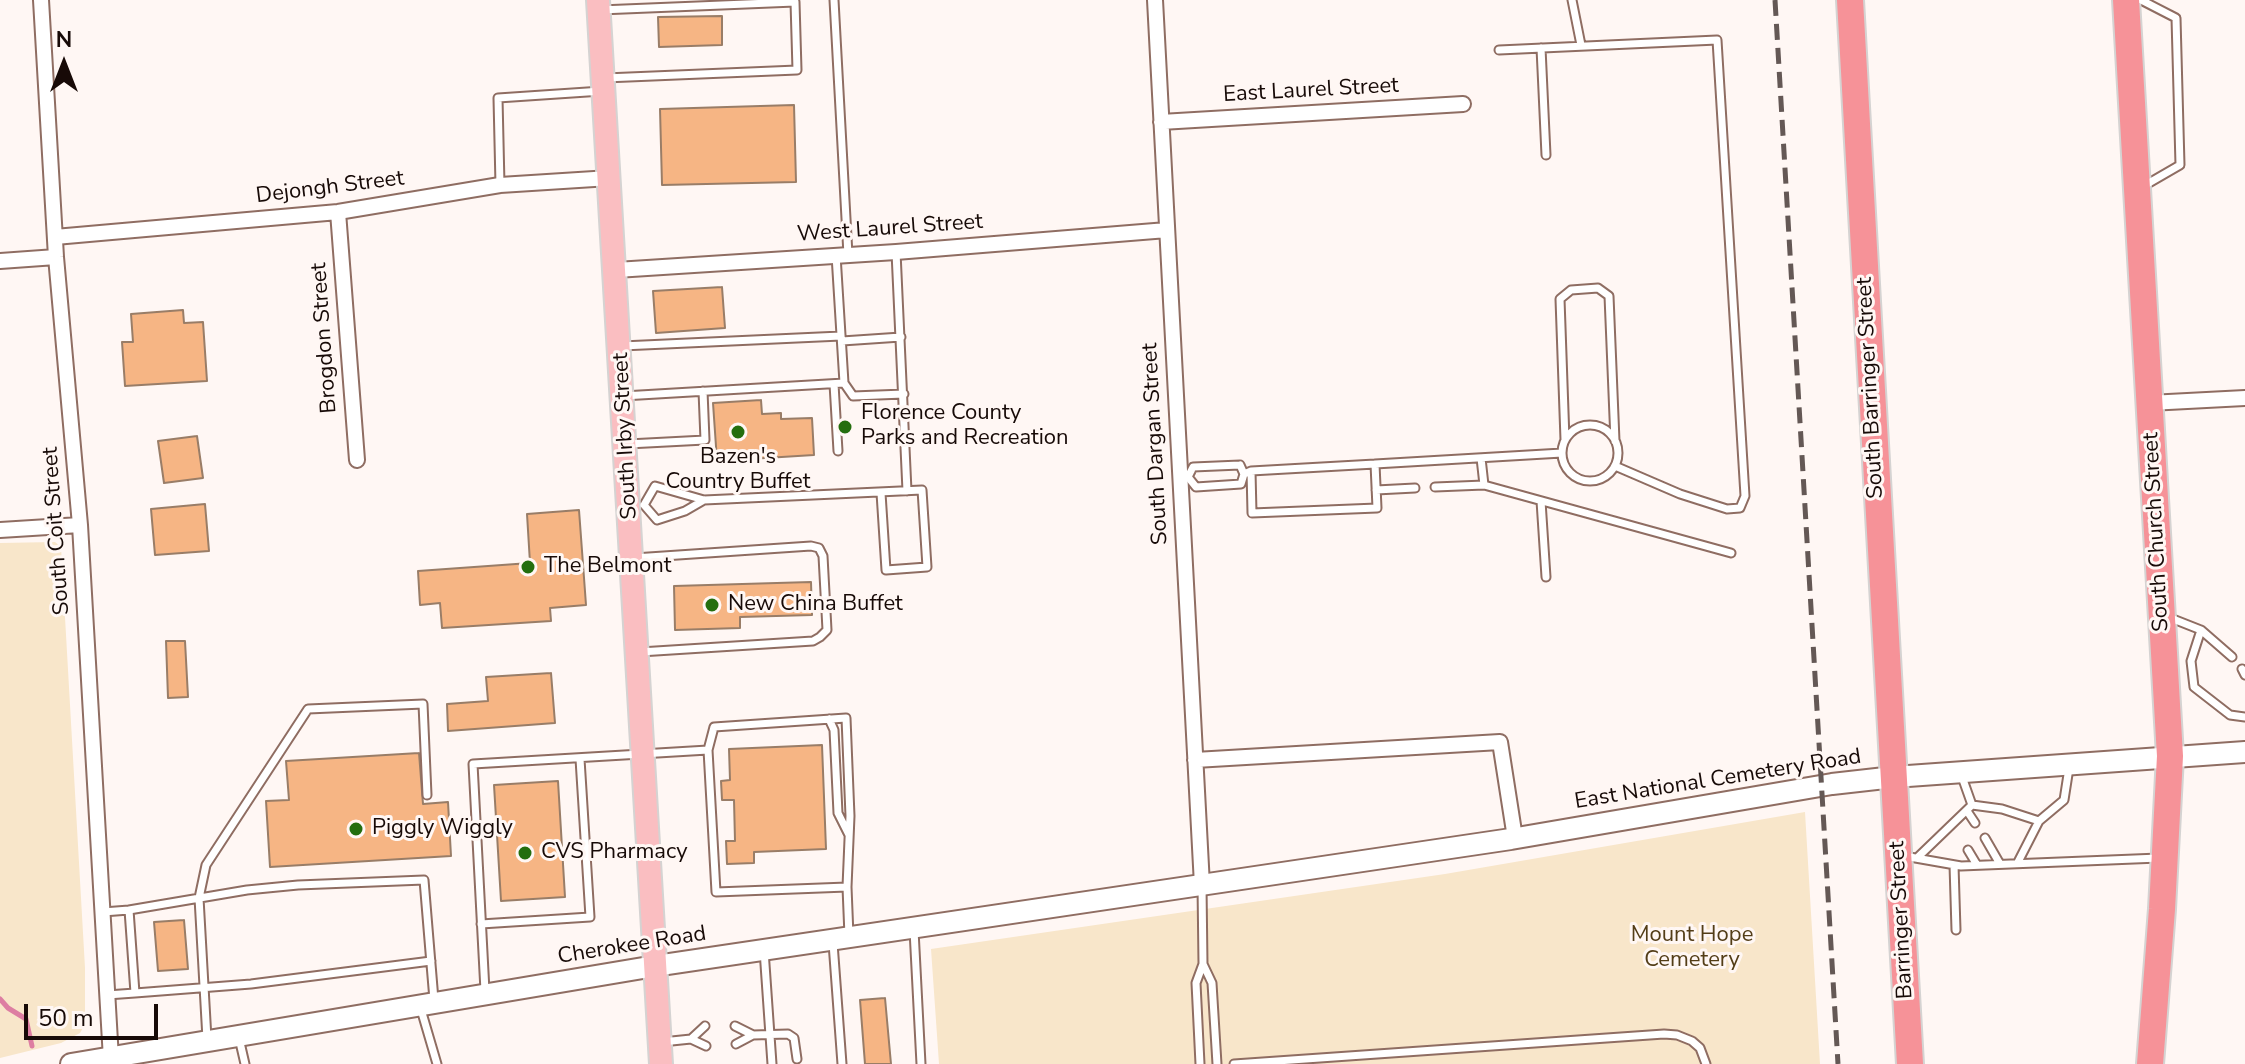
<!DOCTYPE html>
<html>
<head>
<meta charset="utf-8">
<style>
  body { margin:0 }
  #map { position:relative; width:2245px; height:1064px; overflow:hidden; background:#fff7f4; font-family:"Nunito Sans",sans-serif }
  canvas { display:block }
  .north { position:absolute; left:24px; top:24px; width:80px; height:80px; -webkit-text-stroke:6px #fff7f4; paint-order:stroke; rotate:0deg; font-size:22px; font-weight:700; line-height:32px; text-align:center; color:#170a07 }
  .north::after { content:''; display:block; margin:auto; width:28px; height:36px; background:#170a07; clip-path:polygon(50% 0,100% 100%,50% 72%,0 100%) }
  .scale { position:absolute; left:24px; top:1004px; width:134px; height:36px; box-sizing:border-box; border:4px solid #170a07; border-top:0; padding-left:10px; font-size:24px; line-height:28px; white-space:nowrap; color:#170a07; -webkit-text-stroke:6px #fff7f4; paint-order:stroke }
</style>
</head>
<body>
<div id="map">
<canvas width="2245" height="1064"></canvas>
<div class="north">N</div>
<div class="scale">50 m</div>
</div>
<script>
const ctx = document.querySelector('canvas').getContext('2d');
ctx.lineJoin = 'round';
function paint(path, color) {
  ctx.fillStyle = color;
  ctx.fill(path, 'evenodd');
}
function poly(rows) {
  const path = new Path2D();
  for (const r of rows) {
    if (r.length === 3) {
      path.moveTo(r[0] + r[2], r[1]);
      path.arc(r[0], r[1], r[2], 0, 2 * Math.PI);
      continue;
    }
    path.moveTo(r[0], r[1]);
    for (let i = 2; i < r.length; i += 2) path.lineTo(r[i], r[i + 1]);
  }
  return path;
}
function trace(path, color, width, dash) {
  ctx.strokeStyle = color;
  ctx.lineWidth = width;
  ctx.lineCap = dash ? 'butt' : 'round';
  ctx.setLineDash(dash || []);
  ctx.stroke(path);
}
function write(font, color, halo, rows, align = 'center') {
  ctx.font = font + ' "Nunito Sans",sans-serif';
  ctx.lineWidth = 6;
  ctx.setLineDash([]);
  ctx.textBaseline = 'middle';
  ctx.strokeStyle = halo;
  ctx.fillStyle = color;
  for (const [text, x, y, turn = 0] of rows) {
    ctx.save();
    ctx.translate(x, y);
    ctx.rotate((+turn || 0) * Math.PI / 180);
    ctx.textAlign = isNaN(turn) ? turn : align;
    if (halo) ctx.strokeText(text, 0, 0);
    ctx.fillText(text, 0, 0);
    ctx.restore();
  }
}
const green = poly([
  [55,542,61,547,85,968,85,1024,80,1033,61,1043,0,1058,0,543],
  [1805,812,1820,1064,939,1064,931,949,1445,874]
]);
const stream = poly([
  [0,999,8,1008,26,1019,32,1046]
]);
const building = poly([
  [722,16,722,45,659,47,658,17,722,16],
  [794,105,796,182,662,185,660,109,794,105],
  [722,287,725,328,656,333,653,291,722,287],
  [183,310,184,323,203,322,207,381,125,386,122,342,133,342,131,314,183,310],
  [761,400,762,414,781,413,781,419,812,418,814,455,717,461,713,403,761,400],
  [197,436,203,478,164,483,158,441,197,436],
  [205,504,209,551,155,555,151,509,205,504],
  [579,510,586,605,550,608,551,621,442,628,440,603,420,605,418,571,530,563,527,514,579,510],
  [811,582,812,615,740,617,740,628,675,630,674,586,811,582],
  [166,641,185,641,188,697,168,698,166,641],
  [551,673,555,723,448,731,447,704,488,701,486,677,551,673],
  [822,745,826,849,754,852,754,863,727,864,726,841,735,841,734,800,722,800,721,781,730,780,729,749,822,745],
  [419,753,423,804,448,802,451,856,270,867,266,801,289,800,286,761,419,753],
  [558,781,565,897,501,901,494,785,558,781],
  [184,920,188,969,158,971,154,922,184,920],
  [885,998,891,1064,865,1064,860,1000,885,998]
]);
const lane = poly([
  [834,0,848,255],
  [1572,0,1581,45],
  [2141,0,2176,18,2180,165,2142,187],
  [600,10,795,2,797,70,605,78],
  [1541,48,1546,155],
  [1499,50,1717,40,1745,496,1740,508,1727,509,1680,494,1615,466],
  [500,185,498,98,602,91],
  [896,252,907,491],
  [842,341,901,337],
  [622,346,841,336],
  [844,383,853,396,904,394],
  [834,384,838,451],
  [623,396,844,383,836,255],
  [1590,453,28],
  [1565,440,1560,299,1571,290,1598,288,1609,296,1615,441],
  [628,444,705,440,703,391],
  [1375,464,1562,453],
  [1240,465,1244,474,1241,484,1196,487,1188,477,1193,467,1240,465],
  [1244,474,1251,471,1375,464,1377,508,1252,513,1251,471],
  [1484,485,1731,553],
  [1435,487,1484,485,1481,458],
  [1376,490,1415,488],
  [1541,501,1546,577],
  [644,505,655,486,704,500,922,490,927,567,886,570,881,493],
  [644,505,657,520,685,511,704,500],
  [634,558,811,546,819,548,823,556,827,630,820,637,813,641,640,652],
  [2168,617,2201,630,2232,657],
  [2201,630,2191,661,2194,687,2230,715,2245,717],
  [2242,669,2245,675],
  [829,719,834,730,838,813,849,835],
  [1961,774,1972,805],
  [1972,805,2002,809,2039,821,2064,800,2069,768],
  [1967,811,1975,823],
  [1985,838,2000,864],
  [1968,850,1977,865],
  [1904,856,1961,866,2159,858],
  [1917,858,1972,805],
  [2018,862,2039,821],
  [1954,865,1956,930],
  [1202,886,1203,964],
  [847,887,716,892,708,750,714,727,846,718,850,816,847,887,849,936],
  [129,910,247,890,298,885,424,880,434,1000],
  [103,912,129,910,135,993,107,995],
  [481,924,590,917,580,759],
  [914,930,921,1064],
  [833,943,842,1064],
  [764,950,772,1064],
  [485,991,473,764,708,750],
  [135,993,251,984,431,961],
  [420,1006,437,1064],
  [705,1026,691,1039,706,1046],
  [735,1026,753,1035,736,1044],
  [753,1035,788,1034,794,1038,797,1059],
  [239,1038,245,1064],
  [207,1039,199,898,206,865,308,709,423,704,427,795],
  [662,1042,691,1039],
  [1200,1064,1196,983,1203,964,1212,983,1217,1064],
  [1234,1064,1664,1034,1677,1035,1692,1041,1700,1048,1706,1064]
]);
const street = poly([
  [41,0,56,257,80,525,111,1059],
  [1155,0,1202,885],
  [1161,122,1463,104],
  [338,212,357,460],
  [55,237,338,212,500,185,610,178],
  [0,261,56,257],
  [616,270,896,252,1167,230],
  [2149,403,2245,398],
  [0,530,80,525],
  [1195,760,1500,742,1515,838]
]);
const secondary = poly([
  [71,1064,655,966,1511,839,1832,784,1894,777,2245,752]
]);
const primary = poly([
  [598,0,661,1064]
]);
const highway = poly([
  [1850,0,1910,1064],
  [2126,0,2170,756,2162,909,2150,1064]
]);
const rail = poly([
  [1775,0,1838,1064]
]);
const markers = [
  [845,427,8,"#246e0e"],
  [738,432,8,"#246e0e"],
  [528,567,8,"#246e0e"],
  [712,605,8,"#246e0e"],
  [356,829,8,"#246e0e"],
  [525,853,8,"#246e0e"]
];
const streetNames = [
  ["East Laurel Street",1311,91,-3],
  ["Dejongh Street",330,188,-7],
  ["West Laurel Street",890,229,-4],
  ["Brogdon Street",325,338,-94],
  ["South Barringer Street",1871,388,-93],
  ["South Irby Street",626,436,-93],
  ["South Dargan Street",1156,444,-93],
  ["South Coit Street",57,531,-94],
  ["South Church Street",2157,532,-93],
  ["East National Cemetery Road",1718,780,-9],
  ["Barringer Street",1902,920,-93],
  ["Cherokee Road",632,946,-9]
];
const poiNames = [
  ["Florence County",861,414],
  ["Parks and Recreation",861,439],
  ["Bazen's",738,458,"center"],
  ["Country Buffet",738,483,"center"],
  ["The Belmont",544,567],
  ["New China Buffet",728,605],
  ["Piggly Wiggly",372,829],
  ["CVS Pharmacy",541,853]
];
const parkNames = [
  ["Mount Hope",1692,936],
  ["Cemetery",1692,961]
];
paint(green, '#f8e6ca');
trace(stream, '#dd7ea2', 5);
paint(building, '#f6b584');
trace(building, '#997d67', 2);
trace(lane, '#8f6d62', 11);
trace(street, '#8f6d62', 18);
trace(secondary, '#8f6d62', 24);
trace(primary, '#d5d3d2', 26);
trace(highway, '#d5d3d2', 30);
trace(lane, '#fff', 7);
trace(street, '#fff', 14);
trace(secondary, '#fff', 20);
trace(primary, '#fabec1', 22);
trace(highway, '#f69298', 26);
trace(rail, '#645855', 5, [16, 8]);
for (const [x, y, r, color] of markers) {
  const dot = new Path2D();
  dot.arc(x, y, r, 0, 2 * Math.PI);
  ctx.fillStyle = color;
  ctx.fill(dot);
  trace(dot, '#fff7f4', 3);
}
write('22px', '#170a07', '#fff7f4', streetNames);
write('22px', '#170a07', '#fff7f4', poiNames, 'left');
write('22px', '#533d17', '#fff7f4', parkNames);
</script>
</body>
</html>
